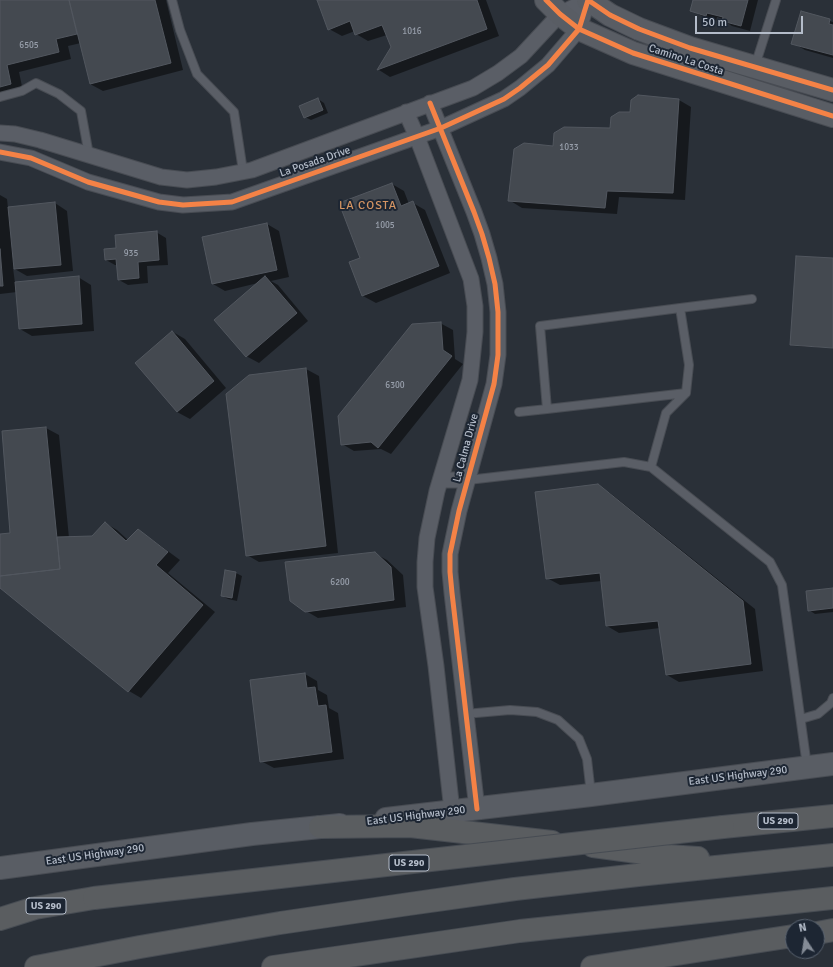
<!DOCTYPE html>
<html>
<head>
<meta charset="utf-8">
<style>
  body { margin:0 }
  #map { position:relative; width:833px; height:967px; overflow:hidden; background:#2a3038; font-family:Signika,sans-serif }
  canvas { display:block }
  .north { position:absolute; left:785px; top:919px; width:40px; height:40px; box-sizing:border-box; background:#1d2633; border:1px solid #59626f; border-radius:50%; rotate:348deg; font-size:11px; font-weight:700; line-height:16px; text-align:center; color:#b4bcc9 }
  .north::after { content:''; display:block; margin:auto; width:14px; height:18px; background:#848b96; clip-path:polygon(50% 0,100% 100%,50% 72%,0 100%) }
  .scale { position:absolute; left:695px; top:16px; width:108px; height:18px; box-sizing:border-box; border:2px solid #b4bcc9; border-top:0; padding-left:5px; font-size:12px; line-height:14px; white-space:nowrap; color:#b4bcc9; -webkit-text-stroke:3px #1d2633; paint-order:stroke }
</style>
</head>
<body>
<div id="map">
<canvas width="833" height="967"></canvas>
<div class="north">N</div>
<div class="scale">50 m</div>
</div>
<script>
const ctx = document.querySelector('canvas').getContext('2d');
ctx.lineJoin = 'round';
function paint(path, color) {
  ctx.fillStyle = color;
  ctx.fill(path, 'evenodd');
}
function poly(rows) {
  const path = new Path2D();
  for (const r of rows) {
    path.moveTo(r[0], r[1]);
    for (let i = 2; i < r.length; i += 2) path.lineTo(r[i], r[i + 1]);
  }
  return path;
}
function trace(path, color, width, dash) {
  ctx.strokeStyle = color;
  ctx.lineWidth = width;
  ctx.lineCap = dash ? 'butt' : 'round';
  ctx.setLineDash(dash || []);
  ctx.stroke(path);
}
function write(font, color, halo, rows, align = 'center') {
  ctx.font = font + ' Signika,sans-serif';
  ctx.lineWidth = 4;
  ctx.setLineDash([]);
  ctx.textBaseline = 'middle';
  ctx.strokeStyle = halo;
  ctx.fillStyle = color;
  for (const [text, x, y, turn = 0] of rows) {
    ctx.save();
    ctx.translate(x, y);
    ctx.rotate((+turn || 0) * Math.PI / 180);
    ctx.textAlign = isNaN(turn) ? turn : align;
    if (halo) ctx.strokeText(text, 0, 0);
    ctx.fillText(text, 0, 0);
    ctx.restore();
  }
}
const shadow = poly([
  [0,0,166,0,183,70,103,91,90,84,81,43,68,46,71,59,19,72,23,91,0,97],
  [318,0,486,0,499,36,390,77,379,70,392,48,387,35,368,41,356,34,355,31,342,36,329,29],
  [694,0,758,0,750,31,732,26,723,20,723,19,717,17,716,21,700,15,691,10],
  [801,12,833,22,833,58,805,50,793,43],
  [318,99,324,103,328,113,311,120,305,117],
  [679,100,691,107,685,200,619,197,617,214,522,208,509,200,554,147,611,129,631,112],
  [392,184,404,191,409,204,413,203,425,210,450,273,376,303,363,296,350,262,362,258],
  [0,195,7,199,8,208,55,203,67,211,73,271,27,276,13,268,15,283,78,277,91,285,94,331,32,336,20,329,17,292,0,294],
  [267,224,279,231,289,277,271,281,278,285,308,321,259,363,246,356,258,283,225,291,213,284],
  [156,232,166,238,168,265,147,266,148,283,128,285,119,280,118,265,115,265,106,260,118,249],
  [833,259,833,348,794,346,791,345],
  [440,323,453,330,455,359,463,364,391,454,381,449,354,451,342,444],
  [173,332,185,339,226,388,190,419,177,412],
  [306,369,319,376,338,553,259,562,247,555,250,376],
  [46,428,59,435,69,538,92,537,105,523,117,530,128,540,138,531,150,538,180,560,168,573,215,612,141,698,129,691,0,587,0,535,12,534,3,432],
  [597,485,610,493,755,609,763,671,679,682,667,675,660,628,619,633,607,626,602,581,560,585,547,578],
  [374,553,387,560,403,575,406,607,318,618,306,611],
  [226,571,236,573,242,576,237,601,228,599,222,596],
  [833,589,833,612,815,614,809,610],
  [305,674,317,681,318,690,327,695,329,708,338,713,344,759,274,768,261,761]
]);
const building = poly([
  [0,0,69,0,77,34,56,39,59,52,7,65,11,84,0,87,0,0],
  [69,0,155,0,171,63,90,84,69,0],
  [317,0,477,0,487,29,377,70,391,47,382,25,355,35,350,21,328,30,317,0],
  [693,0,748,0,741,26,722,21,723,17,707,13,706,16,690,11,693,0],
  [801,11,830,19,829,24,833,25,833,55,791,44,801,11],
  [638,95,679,99,673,193,607,191,605,208,508,201,514,149,524,143,553,146,554,133,564,127,610,128,611,117,619,112,630,112,631,100,638,95],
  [318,98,323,110,304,118,299,106,318,98],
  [392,183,401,206,413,201,439,266,362,296,349,262,360,258,339,203,392,183],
  [55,202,61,265,14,269,8,207,55,202],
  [267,223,277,270,212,284,202,237,267,223],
  [157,231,159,260,138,262,139,278,118,280,116,259,105,260,104,249,116,248,115,235,157,231],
  [0,249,3,286,0,286,0,249],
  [796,256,833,258,833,348,790,345,796,256],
  [79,276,82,324,19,329,15,282,79,276],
  [265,276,297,313,246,357,214,320,265,276],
  [441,322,443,350,452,356,378,448,371,442,341,445,338,416,412,324,441,322],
  [172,331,214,381,177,412,135,363,172,331],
  [306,368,326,546,246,556,226,394,249,375,306,368],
  [46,427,60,569,0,576,0,534,10,533,2,431,46,427],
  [598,484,743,601,751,664,666,675,658,621,606,626,600,573,546,579,535,492,598,484],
  [105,522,126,541,138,529,168,552,156,565,203,605,128,692,0,588,0,576,60,569,57,537,92,536,105,522],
  [375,552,391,567,394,600,305,612,290,601,285,562,375,552],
  [225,570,236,572,232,598,221,596,225,570],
  [833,588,833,608,808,611,806,591,833,588],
  [305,673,307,688,315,687,318,706,326,705,332,752,260,762,250,680,305,673]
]);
const lane = poly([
  [172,0,180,30,197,74,234,112,243,171],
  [755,66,776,0],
  [0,97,22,91,36,83,59,94,81,111,89,155],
  [680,308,752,299],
  [519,412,547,409],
  [651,467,666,413,686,393,689,365,680,308,540,326,547,409,686,393],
  [468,480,624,462,651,467,770,562,782,585,807,766],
  [465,714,510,710,537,712,558,720,579,739,587,759,591,794],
  [801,719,818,714,831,703,833,698]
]);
const street = poly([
  [430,103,474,212,482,234,489,258,495,284,498,312,498,355,494,384,459,511,450,554,450,572,452,593,477,809],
  [406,112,417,137,471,279,475,306,475,332,470,380,437,491,427,538,425,562,425,587,436,666,452,811],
  [0,133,15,134,40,140,161,177,187,180,216,177,252,170,473,88,498,73,521,56,560,14,588,0],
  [0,152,31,158,88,182,159,202,183,205,232,202,441,128,504,99,520,88,548,65,579,29,588,0],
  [441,480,468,480]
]);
const secondary = poly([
  [546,0,560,14,579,29,633,53,833,116],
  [588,0,610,15,639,29,690,48,833,90],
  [386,819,591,795,833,764],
  [0,868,252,834,340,825]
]);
const highway = poly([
  [320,827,410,826,552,842],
  [723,827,833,816],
  [593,846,667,856,698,858],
  [0,919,35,908,94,898],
  [817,933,833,930],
  [36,967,140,947,280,923,409,904,515,889,638,875,833,855],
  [273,967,520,931,833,898],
  [592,967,793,936]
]);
const highwayBridge = poly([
  [94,898,723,827]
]);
const cycleway = poly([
  [546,0,560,14,579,29,633,53,833,116],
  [430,103,474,212,482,234,489,258,495,284,498,312,498,355,494,384,459,511,450,554,450,572,452,593,477,809],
  [0,152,31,158,88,182,159,202,183,205,232,202,441,128,504,99,520,88,548,65,579,29,588,0,610,15,639,29,690,48,833,90]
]);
const numberNames = [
  ["1016",412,32],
  ["6505",29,46],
  ["1033",569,148],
  ["1005",385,226],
  ["935",131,254],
  ["6300",395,386],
  ["6200",340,583]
];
const shields = [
  [778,821,40],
  [409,863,40],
  [46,906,40]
];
const shieldNames = [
  ["US 290",778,821],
  ["US 290",409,863],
  ["US 290",46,906]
];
const streetNames = [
  ["Camino La Costa",686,60,18],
  ["La Posada Drive",315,162,-19],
  ["La Calma Drive",466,448,-75],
  ["East US Highway 290",738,776,-7],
  ["East US Highway 290",416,816,-7],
  ["East US Highway 290",95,855,-8]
];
const neighbourhoodNames = [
  ["LA COSTA",368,206]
];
paint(shadow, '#0007');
paint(building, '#444950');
trace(building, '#52575f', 1);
trace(lane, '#484c53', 10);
trace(street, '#484c53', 17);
trace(secondary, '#484c53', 24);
trace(highway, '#474c53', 24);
trace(lane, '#5a5e66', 8);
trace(street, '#5a5e66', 15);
trace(secondary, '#595d64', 22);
trace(highway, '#5a5d60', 22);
trace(highwayBridge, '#474c53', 24, []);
trace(highwayBridge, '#5a5d60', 22);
trace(cycleway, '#f48246', 5);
write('9px', '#989fab', null, numberNames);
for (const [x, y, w] of shields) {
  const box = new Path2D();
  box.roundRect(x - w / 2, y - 8, w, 16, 3);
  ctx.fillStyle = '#1d2633';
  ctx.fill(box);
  trace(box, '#b4bcc9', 1);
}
write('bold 10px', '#b4bcc9', null, shieldNames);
write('11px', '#b4bcc9', '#1d2633', streetNames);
ctx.letterSpacing = '1px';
write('12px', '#d59563', '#1d2633', neighbourhoodNames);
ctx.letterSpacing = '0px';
</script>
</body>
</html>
